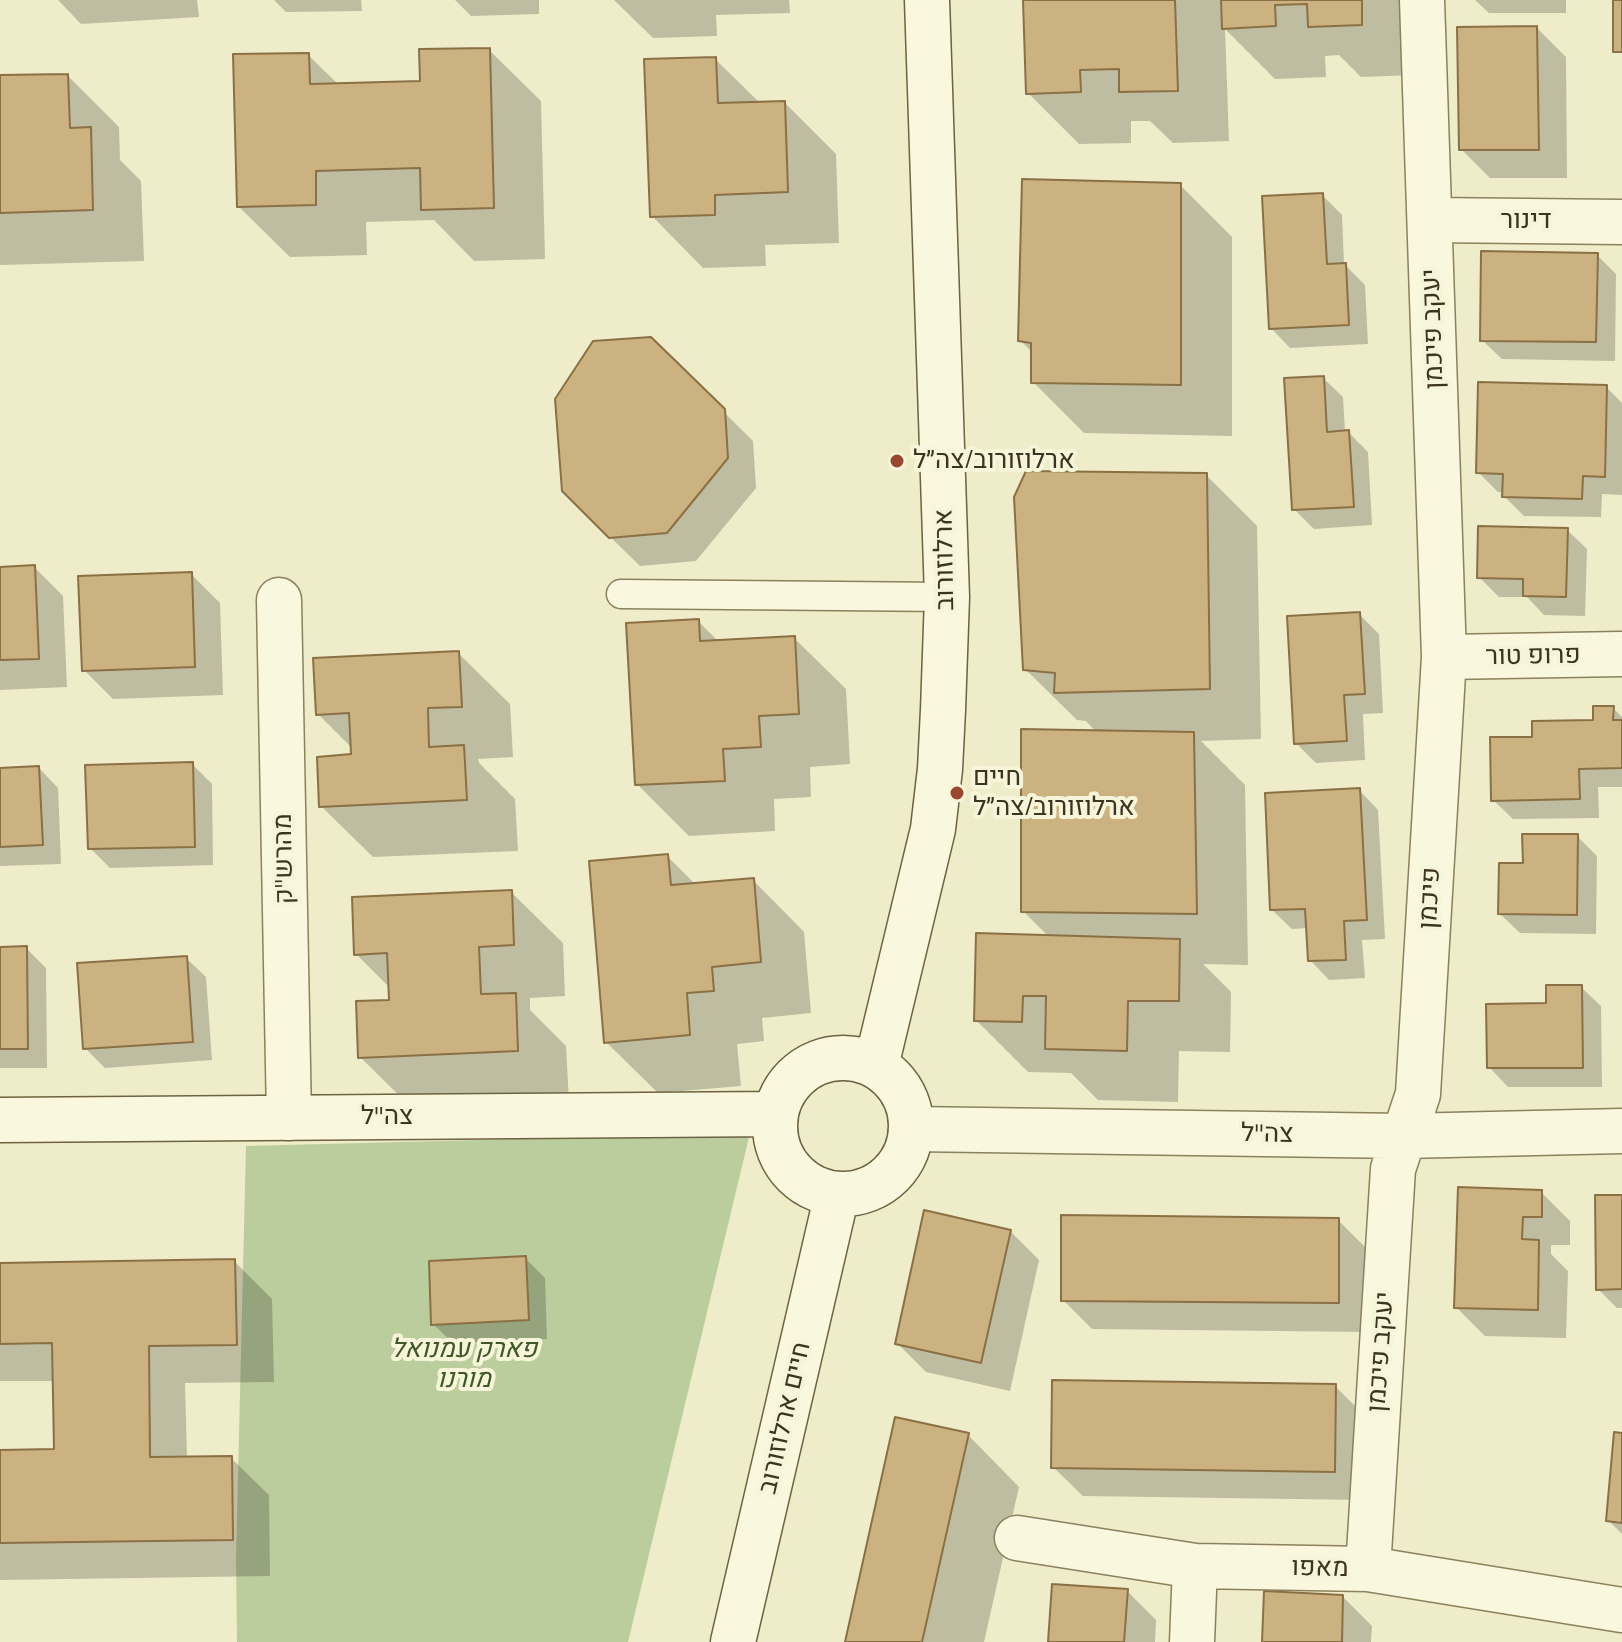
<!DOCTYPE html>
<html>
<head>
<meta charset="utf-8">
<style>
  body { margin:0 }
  canvas { display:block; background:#eeecc9 }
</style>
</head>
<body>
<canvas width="1622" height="1642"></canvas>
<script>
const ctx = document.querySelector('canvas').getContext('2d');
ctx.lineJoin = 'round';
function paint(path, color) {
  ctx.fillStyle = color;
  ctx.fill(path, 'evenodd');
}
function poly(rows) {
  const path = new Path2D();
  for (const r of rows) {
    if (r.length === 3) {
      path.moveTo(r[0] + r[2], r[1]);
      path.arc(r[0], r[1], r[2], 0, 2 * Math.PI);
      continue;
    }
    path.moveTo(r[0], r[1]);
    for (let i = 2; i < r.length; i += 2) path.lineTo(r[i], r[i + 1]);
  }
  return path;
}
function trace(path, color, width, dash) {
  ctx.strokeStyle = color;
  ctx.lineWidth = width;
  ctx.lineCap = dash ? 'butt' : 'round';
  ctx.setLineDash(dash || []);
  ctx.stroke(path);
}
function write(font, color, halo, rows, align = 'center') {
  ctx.font = font + ' "Zilla Slab",Heebo,serif';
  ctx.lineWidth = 8;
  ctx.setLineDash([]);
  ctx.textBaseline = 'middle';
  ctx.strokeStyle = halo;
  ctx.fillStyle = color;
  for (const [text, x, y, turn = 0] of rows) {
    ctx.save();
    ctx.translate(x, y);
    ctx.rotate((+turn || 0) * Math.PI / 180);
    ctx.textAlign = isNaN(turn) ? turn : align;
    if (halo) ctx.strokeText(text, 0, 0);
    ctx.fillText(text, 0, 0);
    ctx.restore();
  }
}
const green = poly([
  [750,1133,628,1642,237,1642,236,1559,246,1146]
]);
const shadow = poly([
  [58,0,197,0,199,17,81,24],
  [274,0,361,0,362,11,286,12],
  [455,0,539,0,539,14,471,16],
  [614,0,789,0,790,13,716,15,717,36,653,38],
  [1025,0,1410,0,1413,75,1361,77,1339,55,1325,56,1326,77,1275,79,1225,29,1229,141,1173,143,1150,121,1131,121,1131,143,1079,144,1028,93],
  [1475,0,1566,0,1566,13,1489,13],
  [1537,28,1566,57,1567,178,1490,178,1461,149],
  [489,50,541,101,545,259,474,261,434,220,366,222,367,255,290,257,238,206,308,55,339,85,422,83],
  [715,59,760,103,785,103,836,154,839,243,765,245,766,266,703,268,652,216],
  [68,76,119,127,120,160,141,181,144,261,0,265,0,77],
  [1180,185,1232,237,1232,436,1084,433,1033,382,1033,353,1020,340],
  [1322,195,1342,215,1344,264,1365,285,1368,344,1290,348,1271,328],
  [1597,255,1616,274,1615,361,1502,359,1482,340],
  [650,339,753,441,756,488,696,561,640,566,563,491],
  [1323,378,1343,397,1345,432,1348,432,1368,452,1372,525,1314,529,1294,509],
  [1606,387,1622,403,1622,495,1602,494,1601,517,1524,516,1504,496,1504,492,1498,492,1478,472],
  [1206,475,1257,526,1261,739,1201,741,1245,785,1248,965,1203,964,1231,992,1230,1052,1179,1051,1178,1102,1098,1100,1071,1073,1028,1072,976,1020,1049,937,1023,911,1096,732,1086,721,1077,720,1025,669],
  [1567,530,1587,549,1585,616,1544,615,1527,597,1499,597,1479,577],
  [34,567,63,596,67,687,0,690,0,569],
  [191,574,220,603,223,695,113,699,84,670],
  [1359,614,1379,634,1383,713,1363,714,1365,760,1316,763,1296,743],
  [698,621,719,642,794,638,846,689,850,764,810,767,811,797,774,799,775,831,689,836,637,784],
  [458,653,510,704,513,757,478,759,479,763,515,799,518,851,373,857,321,806,353,756,353,749,318,714],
  [1613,708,1622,717,1622,787,1598,787,1599,818,1513,819,1493,800,1534,739,1595,722],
  [192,764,212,784,213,865,110,868,90,848],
  [39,768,58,788,61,864,0,866,0,770],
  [1359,790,1378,810,1385,939,1362,940,1365,978,1329,980,1310,960,1308,928,1292,929,1272,910],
  [1577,836,1597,856,1596,934,1520,933,1500,914,1525,865],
  [667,856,696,885,753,880,804,932,811,1013,762,1018,764,1041,737,1044,741,1086,658,1093,606,1042],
  [511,892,563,943,565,996,530,998,530,1010,566,1046,569,1102,412,1108,360,1057,391,1002,390,988,356,954],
  [26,948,46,968,47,1068,0,1068,0,949],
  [186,958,206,977,212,1060,105,1068,85,1048],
  [1581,987,1601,1006,1602,1087,1508,1087,1489,1067,1548,1005],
  [1541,1192,1570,1221,1570,1245,1551,1245,1551,1254,1568,1271,1566,1338,1485,1336,1456,1307],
  [1622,1197,1622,1308,1617,1308,1598,1289],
  [1338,1220,1367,1249,1367,1332,1092,1329,1063,1300],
  [1010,1231,1039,1260,1010,1391,926,1372,897,1343],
  [525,1258,545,1278,547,1339,453,1343,433,1324],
  [234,1261,272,1299,274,1382,185,1383,187,1458,231,1458,269,1495,270,1576,0,1580,0,1452,56,1451,55,1381,0,1381,0,1265],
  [1335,1386,1364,1415,1364,1500,1083,1496,1053,1467],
  [968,1435,1019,1487,984,1642,847,1642],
  [1622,1435,1622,1534,1608,1520],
  [1127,1591,1156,1620,1155,1642,1050,1642],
  [1343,1597,1372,1626,1371,1642,1264,1642]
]);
const building = poly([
  [1023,0,1175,0,1178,91,1119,92,1119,69,1080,70,1081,92,1026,94,1023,0],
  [1221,0,1362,0,1362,25,1308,27,1307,4,1275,5,1276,26,1222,29,1221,0],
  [1613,0,1622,0,1622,52,1613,52,1613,0],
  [1537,26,1539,150,1459,150,1457,27,1537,26],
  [490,48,494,208,421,210,420,168,316,171,316,205,237,207,233,54,309,53,310,84,420,81,419,49,490,48],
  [716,57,718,103,785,101,788,192,715,195,715,215,650,217,644,59,716,57],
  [68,74,70,128,91,127,93,210,0,213,0,75,68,74],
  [1022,179,1181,183,1181,385,1031,383,1031,343,1018,341,1022,179],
  [1323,193,1327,264,1346,263,1349,325,1269,329,1262,196,1323,193],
  [1481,251,1598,253,1596,342,1480,341,1481,251],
  [651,337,725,409,728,458,667,533,609,538,562,491,555,399,593,341,651,337],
  [1324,376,1327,432,1349,430,1354,507,1292,510,1284,378,1324,376],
  [1478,382,1607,385,1605,477,1583,476,1582,499,1502,497,1503,474,1476,473,1478,382],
  [1026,471,1207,473,1210,689,1054,693,1055,673,1023,670,1014,497,1026,471],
  [1478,526,1568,528,1566,597,1523,596,1523,579,1477,578,1478,526],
  [35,565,39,659,0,660,0,567,35,565],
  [192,572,195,667,82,671,78,576,192,572],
  [1360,612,1365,694,1344,695,1347,741,1294,744,1287,616,1360,612],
  [699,619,700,641,795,636,799,714,759,716,761,747,723,749,725,781,635,785,626,623,699,619],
  [459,651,462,707,428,708,429,747,464,745,467,800,319,807,317,757,351,754,349,713,316,715,313,658,459,651],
  [1593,706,1614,706,1613,720,1622,720,1622,768,1579,769,1580,799,1491,801,1490,737,1532,737,1532,721,1593,720,1593,706],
  [1021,729,1194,732,1197,914,1021,912,1021,729],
  [193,762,195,847,88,849,85,765,193,762],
  [39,766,43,845,0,847,0,768,39,766],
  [1360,788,1367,920,1344,921,1346,960,1308,961,1305,909,1270,910,1265,793,1360,788],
  [1522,834,1578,834,1577,915,1498,914,1499,863,1523,863,1522,834],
  [668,854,671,885,754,878,761,962,712,967,714,991,687,993,690,1035,604,1043,589,861,668,854],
  [512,890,514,945,479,947,481,994,516,993,518,1051,358,1058,356,1001,389,1000,387,953,354,955,352,897,512,890],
  [976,933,1180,939,1179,1001,1128,1001,1127,1051,1045,1049,1046,996,1023,996,1022,1022,974,1021,976,933],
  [27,946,28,1049,0,1049,0,947,27,946],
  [187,956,193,1042,83,1049,77,963,187,956],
  [1546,985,1582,985,1583,1068,1487,1068,1486,1004,1546,1003,1546,985],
  [1458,1187,1542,1190,1542,1217,1523,1217,1522,1239,1539,1240,1538,1310,1454,1308,1458,1187],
  [1595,1195,1622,1195,1622,1289,1596,1290,1595,1195],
  [924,1210,1011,1230,981,1363,895,1344,924,1210],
  [1061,1215,1339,1218,1339,1303,1061,1301,1061,1215],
  [526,1256,529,1320,431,1325,429,1261,526,1256],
  [235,1259,237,1345,149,1346,150,1457,232,1456,233,1540,0,1543,0,1450,54,1449,52,1343,0,1344,0,1263,235,1259],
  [1052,1380,1336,1384,1335,1472,1051,1468,1052,1380],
  [895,1417,969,1433,922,1642,845,1642,895,1417],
  [1614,1432,1622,1433,1622,1523,1606,1521,1614,1432],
  [1052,1584,1128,1589,1124,1642,1048,1642,1052,1584],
  [1264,1591,1343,1595,1342,1642,1262,1642,1264,1591]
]);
const lane = poly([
  [621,594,947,597]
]);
const street = poly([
  [1430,220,1622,222],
  [279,600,289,1118],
  [1444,657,1622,654],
  [912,1129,1404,1136,1622,1131],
  [1017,1538,1195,1566,1368,1569,1622,1610],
  [1368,1569,1393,1169,1418,1094,1444,657,1422,0],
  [1192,1642,1195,1566]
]);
const secondary = poly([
  [843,1126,68],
  [876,1066,933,829,940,769,943,710,947,597,927,0],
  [0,1120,775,1114],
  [733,1642,837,1194]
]);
const markers = [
  [897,461,8,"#99472e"],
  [957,793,8,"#99472e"]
];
const streetNames = [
  ["דינור",1526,221],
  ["יעקב פיכמן",1433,329,-92],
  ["ארלוזורוב",945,560,-91],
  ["פרופ טור",1533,656,-1],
  ["מהרש\"ק",284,859,-91],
  ["פיכמן",1430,898,-87],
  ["צה\"ל",387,1117],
  ["צה\"ל",1267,1134,1],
  ["יעקב פיכמן",1381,1352,-86],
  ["חיים ארלוזורוב",785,1418,-77],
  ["מאפו",1320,1568,1]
];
const poiNames = [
  ["ארלוזורוב/צה״ל",913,461],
  ["חיים",973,778],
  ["ארלוזורוב/צה״ל",973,808]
];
const parkNames = [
  ["פארק עמנואל",464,1350],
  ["מורנו",464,1380]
];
paint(green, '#bccd9d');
paint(shadow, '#0003');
paint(building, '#ccb280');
trace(building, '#8a7044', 2);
trace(lane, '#8b815e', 31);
trace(street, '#8b815e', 47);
trace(secondary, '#6d6241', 47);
trace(lane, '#f9f7dd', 28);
trace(street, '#f9f7dd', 44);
trace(secondary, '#f9f7dd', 44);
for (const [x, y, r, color] of markers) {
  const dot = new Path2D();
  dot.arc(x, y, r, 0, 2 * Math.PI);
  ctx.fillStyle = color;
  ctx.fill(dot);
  trace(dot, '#f6f4d9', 3);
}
write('26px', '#3c3421', '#f6f4d9', streetNames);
write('26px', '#3c3421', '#f6f4d9', poiNames, 'left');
write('italic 26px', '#405828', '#f6f4d9', parkNames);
</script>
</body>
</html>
